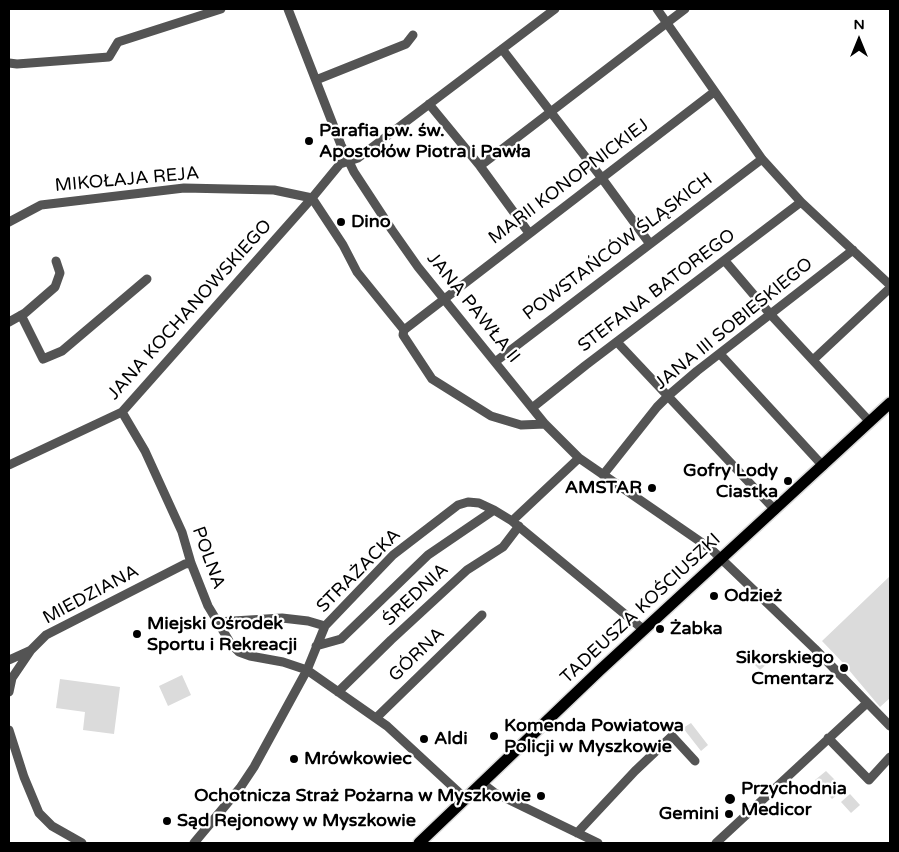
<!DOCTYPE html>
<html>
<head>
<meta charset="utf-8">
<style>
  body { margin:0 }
  #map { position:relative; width:899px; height:852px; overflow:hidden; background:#fff; font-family:"Varela Round",sans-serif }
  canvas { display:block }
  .frame { position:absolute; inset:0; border:10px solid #000; pointer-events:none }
  .north { position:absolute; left:834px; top:15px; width:50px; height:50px; -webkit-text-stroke:4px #fff; paint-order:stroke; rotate:0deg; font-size:14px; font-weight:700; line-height:20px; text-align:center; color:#000 }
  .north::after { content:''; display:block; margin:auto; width:18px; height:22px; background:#000; clip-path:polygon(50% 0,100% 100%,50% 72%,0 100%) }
</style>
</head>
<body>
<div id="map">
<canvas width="899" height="852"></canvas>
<div class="frame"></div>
<div class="north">N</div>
</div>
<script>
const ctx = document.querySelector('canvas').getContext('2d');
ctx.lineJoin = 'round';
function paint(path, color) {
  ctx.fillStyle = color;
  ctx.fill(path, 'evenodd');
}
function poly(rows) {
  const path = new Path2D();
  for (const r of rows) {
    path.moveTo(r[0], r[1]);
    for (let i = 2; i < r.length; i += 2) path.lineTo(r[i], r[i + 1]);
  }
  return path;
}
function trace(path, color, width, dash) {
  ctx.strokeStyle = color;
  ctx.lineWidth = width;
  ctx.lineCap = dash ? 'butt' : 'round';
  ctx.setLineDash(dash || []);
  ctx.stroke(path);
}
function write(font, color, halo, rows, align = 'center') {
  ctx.font = font + ' "Varela Round",sans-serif';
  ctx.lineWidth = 4.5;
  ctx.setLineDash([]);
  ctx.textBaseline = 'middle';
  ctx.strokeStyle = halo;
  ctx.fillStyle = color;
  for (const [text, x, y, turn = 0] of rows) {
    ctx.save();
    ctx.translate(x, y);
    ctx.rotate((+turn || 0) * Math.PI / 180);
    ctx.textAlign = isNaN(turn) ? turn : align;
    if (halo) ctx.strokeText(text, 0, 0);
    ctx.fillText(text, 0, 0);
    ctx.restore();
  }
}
const green = poly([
  [890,576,890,698,880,707,843,663,822,641],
  [758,651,769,662,760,670,749,659],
  [182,675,191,695,168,706,159,686],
  [60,679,120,687,114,734,83,730,85,712,56,708],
  [691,723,708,745,701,751,683,728],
  [826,771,844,789,832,799,815,780],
  [850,794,860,805,851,813,841,802]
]);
const minor = poly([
  [288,9,341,145,354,172,392,230,418,267,545,424,579,458,711,549,815,649,890,726],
  [657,9,762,159,801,202,890,285],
  [502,49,601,177,650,244],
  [9,63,17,64,109,57,118,42,221,9],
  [316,80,406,44,413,35],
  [429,104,480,166,529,233],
  [480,166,685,9],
  [9,222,41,205,184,188,274,190,312,198,343,245,357,272,404,330],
  [725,261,771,315,870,422],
  [21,315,43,359,62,351,147,279],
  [9,322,25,313,55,287,60,273,56,261],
  [617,342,775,510],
  [720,354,823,466],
  [813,360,890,288],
  [495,362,762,159],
  [532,408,586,365,801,202],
  [122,412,145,451,182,532,191,563,208,606,231,644,239,652,250,656,283,662,307,670,387,726,466,799],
  [545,424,521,425,491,416,432,379,403,335,404,330,714,92],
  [9,465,122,412,312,198,340,164,358,158,555,9],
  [603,475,657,407,669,395,697,371,853,250],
  [512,521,579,458],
  [217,622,282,618,308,621,325,626],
  [316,646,341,639,428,555,494,510],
  [9,660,31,650,46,635,185,564,191,563],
  [9,692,12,678,31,650],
  [338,692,391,640,467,570,503,547,519,526],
  [376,718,482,615],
  [9,730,24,777,39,813,52,826,82,843],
  [828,738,869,780,890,757],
  [482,783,495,793,598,843],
  [577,833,635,771,672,736,695,761],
  [194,843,240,788,254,767,307,670,325,626,393,555,458,505,468,502,479,503,494,510,512,521,644,630],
  [716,843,867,703]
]);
const major = poly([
  [419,843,599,671,890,403]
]);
const markers = [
  [309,141,5,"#000"],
  [341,222,5,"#000"],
  [788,481,5,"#000"],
  [652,488,5,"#000"],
  [714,596,5,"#000"],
  [660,629,5,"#000"],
  [137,634,5,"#000"],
  [844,668,5,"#000"],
  [494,736,5,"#000"],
  [424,739,5,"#000"],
  [294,759,5,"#000"],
  [541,796,5,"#000"],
  [730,799,6,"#000"],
  [729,814,5,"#000"],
  [167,821,5,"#000"]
];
const poiNames = [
  ["Parafia pw. św.",319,131],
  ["Apostołów Piotra i Pawła",319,152],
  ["Dino",351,222],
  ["Gofry Lody",778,471,"right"],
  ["Ciastka",778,492,"right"],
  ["AMSTAR",642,488,"right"],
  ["Odzież",724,596],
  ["Miejski Ośrodek",147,624],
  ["Sportu i Rekreacji",147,645],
  ["Żabka",670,629],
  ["Sikorskiego",834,658,"right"],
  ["Cmentarz",834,679,"right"],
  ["Komenda Powiatowa",504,726],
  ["Policji w Myszkowie",504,747],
  ["Aldi",434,739],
  ["Mrówkowiec",304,759],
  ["Przychodnia",741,789],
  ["Medicor",741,810],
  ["Ochotnicza Straż Pożarna w Myszkowie",531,796,"right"],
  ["Gemini",719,814,"right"],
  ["Sąd Rejonowy w Myszkowie",177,821]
];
const streetNames = [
  ["MIKOŁAJA REJA",127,180,-5],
  ["MARII KONOPNICKIEJ",569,182,-37],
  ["POWSTAŃCÓW ŚLĄSKICH",618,247,-37],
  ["STEFANA BATOREGO",657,291,-37],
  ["JANA PAWŁA II",473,308,51],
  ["JANA KOCHANOWSKIEGO",190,310,-48],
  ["JANA III SOBIESKIEGO",734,324,-39],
  ["POLNA",208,558,70],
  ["STRAŻACKA",359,571,-45],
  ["MIEDZIANA",91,595,-28],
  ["ŚREDNIA",416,595,-43],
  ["TADEUSZA KOŚCIUSZKI",641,609,-43],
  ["GÓRNA",417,655,-44]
];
paint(green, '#dbdbdb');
trace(major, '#dbdbdb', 14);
trace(minor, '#545454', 9);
trace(major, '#000', 11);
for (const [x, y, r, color] of markers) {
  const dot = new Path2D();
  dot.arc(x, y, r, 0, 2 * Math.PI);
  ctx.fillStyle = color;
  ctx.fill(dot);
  trace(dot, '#fff', 2);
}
write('bold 18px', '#000', '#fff', poiNames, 'left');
write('18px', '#000', '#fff', streetNames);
</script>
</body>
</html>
